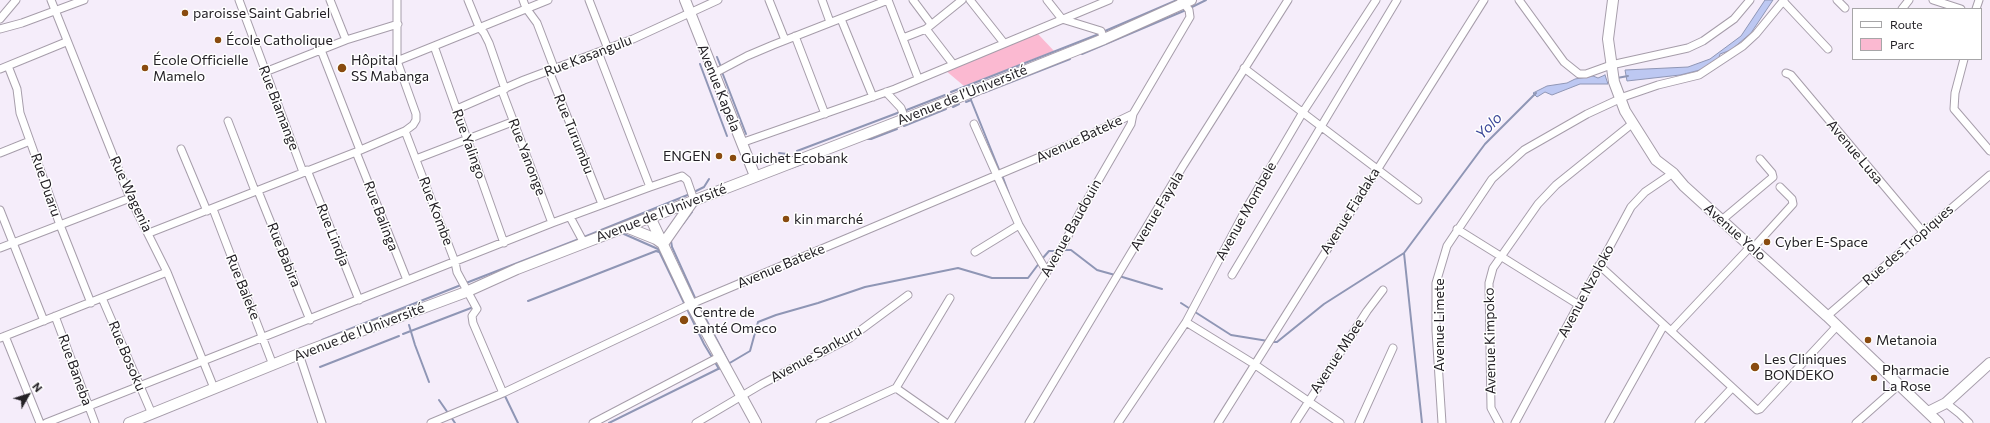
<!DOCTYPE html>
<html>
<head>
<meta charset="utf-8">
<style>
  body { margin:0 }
  #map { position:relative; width:1990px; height:423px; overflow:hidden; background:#f5edfa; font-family:Commissioner,sans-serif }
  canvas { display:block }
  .legend { position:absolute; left:1852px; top:8px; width:130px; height:52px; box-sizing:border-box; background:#fff; border:1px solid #a7a6a8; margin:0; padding:5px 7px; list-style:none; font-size:12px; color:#242126 }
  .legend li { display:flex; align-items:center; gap:8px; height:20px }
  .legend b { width:20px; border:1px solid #a7a6a8 }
  .north { position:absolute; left:8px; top:375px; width:40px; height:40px; -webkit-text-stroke:3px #fff; paint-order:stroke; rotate:51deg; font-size:11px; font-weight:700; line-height:16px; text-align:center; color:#242126 }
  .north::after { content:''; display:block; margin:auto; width:14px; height:18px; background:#242126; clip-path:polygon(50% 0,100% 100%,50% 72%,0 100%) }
</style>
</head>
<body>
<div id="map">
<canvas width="1990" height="423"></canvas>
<ul class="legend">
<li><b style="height:5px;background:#fff"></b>Route</li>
<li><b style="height:11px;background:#fbb9d1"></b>Parc</li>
</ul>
<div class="north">N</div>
</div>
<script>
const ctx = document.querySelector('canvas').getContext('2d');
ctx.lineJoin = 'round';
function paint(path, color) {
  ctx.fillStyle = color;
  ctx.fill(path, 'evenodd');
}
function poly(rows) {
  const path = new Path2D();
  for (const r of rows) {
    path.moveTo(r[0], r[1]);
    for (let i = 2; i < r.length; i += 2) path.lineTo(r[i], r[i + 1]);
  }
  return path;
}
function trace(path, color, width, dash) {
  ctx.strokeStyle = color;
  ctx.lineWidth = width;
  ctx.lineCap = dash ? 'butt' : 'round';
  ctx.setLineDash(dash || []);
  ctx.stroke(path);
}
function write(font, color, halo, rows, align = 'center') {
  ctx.font = font + ' Commissioner,sans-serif';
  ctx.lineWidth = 3;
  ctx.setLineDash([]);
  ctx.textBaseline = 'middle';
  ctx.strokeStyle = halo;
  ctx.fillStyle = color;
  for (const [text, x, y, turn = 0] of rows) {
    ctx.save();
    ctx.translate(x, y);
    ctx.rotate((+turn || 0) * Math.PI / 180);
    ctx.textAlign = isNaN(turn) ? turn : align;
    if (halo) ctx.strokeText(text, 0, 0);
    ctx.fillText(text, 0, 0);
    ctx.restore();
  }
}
const green = poly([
  [1038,34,1054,51,964,86,945,70]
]);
const water = poly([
  [1765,0,1773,0,1751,33,1731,50,1720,54,1718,61,1704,69,1680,75,1627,81,1625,70,1688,67,1710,59,1741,36,1765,0],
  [1605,75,1608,84,1580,84,1552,95,1545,92,1537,97,1533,93,1547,86,1567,83,1575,79,1593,76,1598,78,1605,75]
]);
const stream = poly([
  [1190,8,1206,0],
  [1105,31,1177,0],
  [1082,54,1186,10],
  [717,57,721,67],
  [700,64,727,136],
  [722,72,746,134],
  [1617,78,1628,76],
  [951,92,1099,34],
  [983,93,1070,59],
  [971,100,971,98,980,94],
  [966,102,971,100,1000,172],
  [953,107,959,104],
  [904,111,945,95],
  [904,126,946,109],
  [866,139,871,139,897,129],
  [797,151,900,112],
  [779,153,787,154],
  [788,169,816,159],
  [1002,175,1009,194],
  [694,192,704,187,709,179],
  [683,224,692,212],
  [624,234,658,249,685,305],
  [584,237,690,194],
  [671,241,672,247,696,300],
  [1062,250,1071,250,1097,270,1115,275],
  [1042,259,1049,251,1058,251],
  [1119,276,1162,289],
  [466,283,579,239],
  [528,301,656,251,659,252],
  [1181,303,1231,335,1268,341],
  [698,304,729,363],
  [688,311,704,344,719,369],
  [409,325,415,345,429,382],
  [403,334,471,308],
  [322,340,461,285],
  [1272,342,1277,342,1324,304,1404,253],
  [728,364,750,351,758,322,776,315,818,303,865,287,958,268,992,278,1028,278,1040,262],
  [320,367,399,336],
  [504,394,518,423],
  [439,400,448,413],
  [451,417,455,423],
  [609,423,722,367],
  [1422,423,1404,253,1485,144,1536,93]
]);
const street = poly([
  [51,0,130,198,167,272,214,388],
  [239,0,303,172],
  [330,0,346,40],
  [468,0,479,27,484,33,489,43,505,89],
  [523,0,526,8,537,23,553,65,549,71,602,204],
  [589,0,608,49],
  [769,0,785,40],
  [822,0,830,22],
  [913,0,931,24],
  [970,0,1004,43],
  [1047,0,1062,19,1101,31,1104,39],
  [1519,0,1564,62,1579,74,1586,74,1611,65,1688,48,1703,41,1734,19,1750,0],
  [1837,0,1845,8],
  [1933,0,1961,9],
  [1783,1,1828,49],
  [1902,9,1909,0],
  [1976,9,1979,0],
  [0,19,16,0],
  [841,19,873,97],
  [0,29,22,23,84,0],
  [926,29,953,64],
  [795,36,825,114],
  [903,38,926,29,962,0],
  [434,46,504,243],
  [321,50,360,150],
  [598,52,650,187],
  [1964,59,1955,93,1954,109,1990,151],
  [397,61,548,0],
  [8,66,17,89,20,113,60,225,91,303],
  [1244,68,1418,200],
  [0,69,66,42],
  [265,72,346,40,398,24],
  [1786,73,1791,75,1923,232],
  [713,74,747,56,773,45,888,0,918,78],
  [502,91,552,223],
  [886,92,901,108,905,119],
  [457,109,524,80,633,39,718,0],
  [228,121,255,191],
  [974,124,1019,225,1047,272],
  [405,131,455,262,457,272,477,309,472,316,473,323,503,393],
  [741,143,895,89,1109,0],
  [181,149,207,211],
  [356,152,407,280],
  [0,153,30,141],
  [416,159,512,122],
  [307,170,359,300],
  [258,191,310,320],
  [213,209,273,365],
  [0,210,44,321],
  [570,217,584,243],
  [1723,219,1773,177,1772,173,1760,159],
  [1457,229,1579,305],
  [149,233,356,152,405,131,413,125,416,120,416,114,397,61,397,0],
  [0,248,130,198],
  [1753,248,1793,204,1792,199,1780,187],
  [975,252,1019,225],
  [1599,265,1757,410,1760,409,1837,326],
  [1232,275,1397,0],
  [102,298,152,414],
  [55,316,95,423],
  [1827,316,1990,175],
  [1186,322,1254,364,1340,423],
  [1671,331,1751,246],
  [5,336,40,423],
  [0,338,167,272],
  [299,354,322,423],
  [896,388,946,423],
  [1946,403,1960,414,1969,423],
  [46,423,552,223,650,187,682,176,687,180,694,200],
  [431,423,503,393,691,304,1066,146,1133,114],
  [593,423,719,357],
  [696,423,762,384,850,338,908,295],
  [820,423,896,388,950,298],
  [950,423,1063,246,1079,214,1131,124,1133,114,1190,17,1189,10,1181,0],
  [1029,423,1183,166,1288,0],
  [1118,423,1186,322,1246,209,1303,112,1376,0],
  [1218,423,1484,0],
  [1295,423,1367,311,1383,290],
  [1359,423,1393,348],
  [1442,423,1436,331,1436,283,1447,246,1492,179,1524,150,1587,114,1626,96,1658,85,1699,75,1743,46,1756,34,1784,0],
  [1499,423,1491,408,1489,283,1493,268,1538,204,1556,185,1633,123],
  [1515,423,1631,207,1645,192,1673,173],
  [1609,423,1664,325],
  [1699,423,1732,388],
  [1856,423,1900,384]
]);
const secondary = poly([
  [685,0,755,176],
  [1613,0,1608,39,1614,82,1625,111,1656,160,1673,173,1684,186,1827,316,1939,423],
  [650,217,691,304,756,423],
  [626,227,656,239,663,244,693,201],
  [1928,412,1946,403,1990,363],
  [129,423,299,354,466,292,517,269,897,122,1104,39,1191,0]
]);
const markers = [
  [185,13,4,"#894b0f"],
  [218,40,4,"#894b0f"],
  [145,68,4,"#894b0f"],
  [342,68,5,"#894b0f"],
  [719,156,4,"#894b0f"],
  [733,158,4,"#894b0f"],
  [786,219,4,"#894b0f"],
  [1767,242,4,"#894b0f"],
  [684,320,5,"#894b0f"],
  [1868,340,4,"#894b0f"],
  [1755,367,5,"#894b0f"],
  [1874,378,4,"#894b0f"]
];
const poiNames = [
  ["paroisse Saint Gabriel",193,13],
  ["École Catholique",226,40],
  ["École Officielle",153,60],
  ["Mamelo",153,76],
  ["Hôpital",351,60],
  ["SS Mabanga",351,76],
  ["ENGEN",711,156,"right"],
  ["Guichet Ecobank",741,158],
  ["kin marché",794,219],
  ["Cyber E-Space",1775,242],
  ["Centre de",693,312],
  ["santé Omeco",693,328],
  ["Metanoia",1876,340],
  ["Les Cliniques",1764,359],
  ["BONDEKO",1764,375],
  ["Pharmacie",1882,370],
  ["La Rose",1882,386]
];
const streetNames = [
  ["Rue Kasangulu",588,56,-21],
  ["Avenue Kapela",719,88,68],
  ["Avenue de l’Université",962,95,-22],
  ["Rue Biamange",279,108,69],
  ["Rue Turumbu",574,134,68],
  ["Avenue Bateke",1079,139,-25],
  ["Rue Yalingo",469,144,70],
  ["Avenue Lusa",1855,152,50],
  ["Rue Yanonge",527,157,69],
  ["Rue Duaru",46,185,71],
  ["Rue Wagenia",131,194,65],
  ["Rue Kombe",436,211,69],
  ["Avenue Fayala",1157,211,-59],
  ["Avenue Mombele",1246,211,-61],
  ["Avenue Fiadaka",1350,211,-58],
  ["Avenue de l’Université",661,213,-21],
  ["Rue Balinga",381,216,69],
  ["Avenue Baudouin",1071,228,-61],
  ["Avenue Yolo",1735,232,42],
  ["Rue Lindja",333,235,68],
  ["Rue des Tropiques",1908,245,-41],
  ["Rue Babira",284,255,68],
  ["Avenue Bateke",781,266,-23],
  ["Rue Baleke",243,287,68],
  ["Avenue Nzoloko",1586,291,-62],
  ["Avenue Limete",1439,325,-90],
  ["Avenue de l’Université",359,332,-21],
  ["Avenue Kimpoko",1490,341,-91],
  ["Avenue Sankuru",816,354,-29],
  ["Rue Bosoku",127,356,67],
  ["Avenue Mbee",1337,356,-57],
  ["Rue Baneba",75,370,70]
];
const waterNames = [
  ["Yolo",1489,126,-46]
];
paint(green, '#fbb9d1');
paint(water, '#bdc8f2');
trace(water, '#8f96b5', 1);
trace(stream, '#8f96b5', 2);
trace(street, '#a69daa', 9);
trace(secondary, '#a69daa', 12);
trace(street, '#fff', 7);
trace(secondary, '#fff', 10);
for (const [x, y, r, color] of markers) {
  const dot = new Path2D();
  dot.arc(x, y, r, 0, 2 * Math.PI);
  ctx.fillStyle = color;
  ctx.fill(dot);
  trace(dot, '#fff', 1.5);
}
write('14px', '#242126', '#fff', poiNames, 'left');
write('14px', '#242126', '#fff', streetNames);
write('italic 15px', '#3d4999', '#fff', waterNames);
</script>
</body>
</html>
